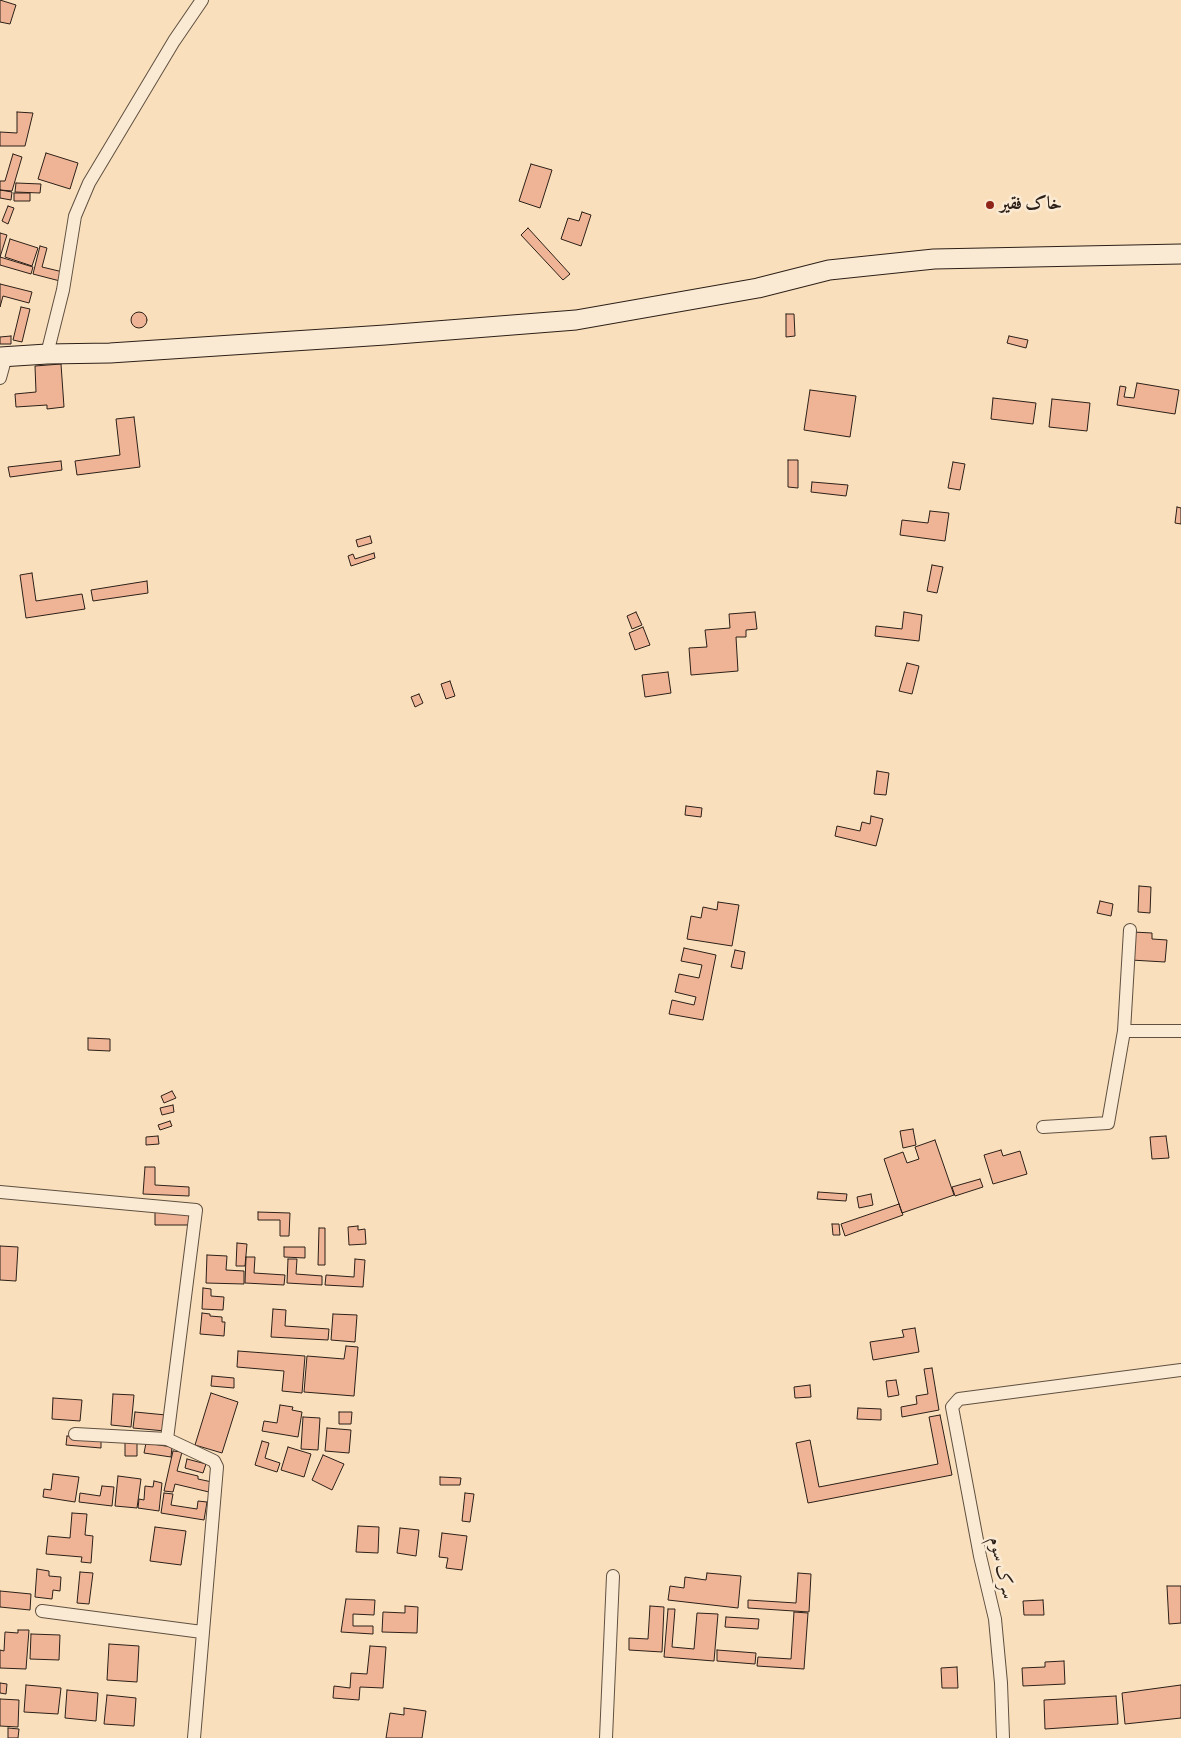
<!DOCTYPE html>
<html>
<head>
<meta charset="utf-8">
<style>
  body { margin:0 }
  canvas { display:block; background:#f9dfbb }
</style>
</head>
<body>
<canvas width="1181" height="1738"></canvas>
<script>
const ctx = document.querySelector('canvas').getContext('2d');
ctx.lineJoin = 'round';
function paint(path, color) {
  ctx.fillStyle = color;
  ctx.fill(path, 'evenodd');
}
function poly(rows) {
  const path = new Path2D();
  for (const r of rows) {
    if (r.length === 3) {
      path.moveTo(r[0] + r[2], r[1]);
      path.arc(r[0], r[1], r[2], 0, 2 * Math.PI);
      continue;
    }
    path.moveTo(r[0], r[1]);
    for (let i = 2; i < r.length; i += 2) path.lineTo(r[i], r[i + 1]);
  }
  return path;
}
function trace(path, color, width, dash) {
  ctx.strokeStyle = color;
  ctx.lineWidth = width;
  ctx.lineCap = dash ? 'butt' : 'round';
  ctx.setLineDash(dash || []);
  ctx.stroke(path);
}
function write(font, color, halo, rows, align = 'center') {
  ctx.font = font + ' Alegreya,Amiri,serif';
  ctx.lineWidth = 5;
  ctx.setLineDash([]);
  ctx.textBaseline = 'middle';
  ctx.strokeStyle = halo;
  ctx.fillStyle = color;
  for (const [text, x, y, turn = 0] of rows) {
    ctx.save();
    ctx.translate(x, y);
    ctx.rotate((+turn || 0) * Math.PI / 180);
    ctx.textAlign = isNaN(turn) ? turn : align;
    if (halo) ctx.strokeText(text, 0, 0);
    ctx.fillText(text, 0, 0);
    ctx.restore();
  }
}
const building = poly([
  [0,0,16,5,10,24,0,22,0,0],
  [17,112,33,113,25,146,0,146,0,132,17,133,17,112],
  [46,153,78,163,70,189,38,179,46,153],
  [13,154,22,157,12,191,0,190,0,181,5,181,13,154],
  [531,164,552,170,540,208,519,201,531,164],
  [16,183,41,184,40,193,15,192,16,183],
  [0,190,12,192,11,200,0,198,0,190],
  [14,193,30,193,30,201,14,201,14,193],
  [8,206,14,208,8,224,2,221,8,206],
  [582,212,591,215,581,246,561,239,568,218,579,221,582,212],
  [528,228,570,274,563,280,521,235,528,228],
  [0,233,7,235,0,257,33,267,31,274,0,265,0,233],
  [10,239,38,248,32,266,5,257,10,239],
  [40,246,47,248,42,267,63,272,60,281,33,274,40,246],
  [0,284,32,292,29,303,3,296,0,307,0,284],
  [21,307,30,309,22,342,13,340,21,307],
  [139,320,8],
  [786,314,794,314,795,336,786,337,786,314],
  [11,336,11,344,0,344,0,337,11,336],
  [1009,336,1028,340,1026,348,1007,343,1009,336],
  [61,364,64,407,47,409,47,405,16,407,15,394,36,392,35,366,61,364],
  [1137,383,1179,390,1175,414,1117,405,1120,386,1126,387,1124,397,1134,398,1137,383],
  [810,390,856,396,850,437,804,430,810,390],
  [993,398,1036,403,1033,424,991,419,993,398],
  [1052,399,1090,403,1087,431,1049,427,1052,399],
  [134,417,140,467,77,475,75,461,120,455,116,419,134,417],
  [788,460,798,460,798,488,788,487,788,460],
  [61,461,62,470,10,477,8,467,61,461],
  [953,462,965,464,960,490,948,488,953,462],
  [812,482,848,485,846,496,811,492,812,482],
  [1177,507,1181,508,1181,524,1175,523,1177,507],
  [930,511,949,513,945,541,900,535,902,520,928,523,930,511],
  [370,536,372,543,358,547,356,540,370,536],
  [374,553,375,558,351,566,348,556,353,554,355,559,374,553],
  [932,565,943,567,937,593,927,591,932,565],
  [32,573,36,601,82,594,85,609,26,618,20,575,32,573],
  [147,581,148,593,93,601,91,590,147,581],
  [636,612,642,625,632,629,627,616,636,612],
  [755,612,757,629,746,630,746,637,736,637,738,671,691,675,689,648,707,647,705,630,730,628,729,614,755,612],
  [904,612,922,615,919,641,875,636,876,626,902,629,904,612],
  [643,627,650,645,635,650,629,633,643,627],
  [907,663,919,666,912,694,899,691,907,663],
  [668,672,671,693,645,697,642,675,668,672],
  [450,681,455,696,446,699,441,684,450,681],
  [419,694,423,703,415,707,411,697,419,694],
  [877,771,889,773,886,795,874,794,877,771],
  [686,806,702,808,701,817,685,815,686,806],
  [871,816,883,819,876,846,835,836,837,826,860,831,862,822,870,824,871,816],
  [1139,886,1151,887,1150,913,1138,912,1139,886],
  [1100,901,1113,904,1111,916,1097,913,1100,901],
  [718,902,739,905,732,946,687,939,691,916,701,918,703,907,717,910,718,902],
  [1133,932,1152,933,1152,939,1167,940,1165,962,1131,960,1133,932],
  [684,948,716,955,703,1020,669,1014,672,1000,694,1005,696,997,675,992,679,974,699,978,702,965,681,961,684,948],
  [735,950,745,952,742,969,731,967,735,950],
  [88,1038,110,1039,110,1051,88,1050,88,1038],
  [172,1091,176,1098,164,1103,161,1096,172,1091],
  [173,1105,174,1112,162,1115,160,1108,173,1105],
  [170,1121,172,1126,160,1130,158,1125,170,1121],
  [913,1129,916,1145,903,1148,900,1131,913,1129],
  [158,1136,159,1144,146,1145,146,1137,158,1136],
  [1166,1136,1169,1158,1152,1159,1150,1137,1166,1136],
  [935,1140,954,1195,902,1213,884,1159,903,1152,907,1163,919,1159,915,1147,935,1140],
  [1001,1150,1003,1156,1020,1151,1027,1174,993,1184,984,1155,1001,1150],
  [145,1167,155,1167,155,1185,189,1187,189,1196,143,1194,145,1167],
  [980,1179,983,1187,955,1196,952,1187,980,1179],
  [818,1192,847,1194,846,1201,817,1199,818,1192],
  [871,1194,873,1205,859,1208,857,1197,871,1194],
  [899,1204,903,1215,845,1236,841,1224,899,1204],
  [155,1212,189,1213,189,1225,155,1225,155,1212],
  [258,1212,290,1213,289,1236,280,1236,280,1220,258,1220,258,1212],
  [832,1224,839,1224,840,1235,833,1235,832,1224],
  [358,1226,358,1230,365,1229,366,1244,349,1245,348,1227,358,1226],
  [319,1228,325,1228,325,1265,318,1265,319,1228],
  [237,1243,247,1244,245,1266,236,1266,237,1243],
  [0,1246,18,1247,16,1281,0,1280,0,1246],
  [284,1247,305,1247,305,1258,284,1257,284,1247],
  [207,1255,227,1256,226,1270,244,1271,244,1284,206,1283,207,1255],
  [246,1257,255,1257,254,1273,285,1275,284,1285,245,1283,246,1257],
  [288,1259,297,1259,296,1274,322,1276,322,1285,287,1283,288,1259],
  [355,1259,365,1260,363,1287,325,1285,326,1275,354,1277,355,1259],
  [203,1288,211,1289,211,1296,224,1297,223,1310,202,1309,203,1288],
  [273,1309,286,1310,285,1326,329,1329,328,1340,271,1337,273,1309],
  [202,1313,210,1314,210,1316,222,1317,222,1322,225,1322,224,1336,200,1334,202,1313],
  [333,1314,357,1315,355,1342,331,1340,333,1314],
  [915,1328,919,1352,873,1360,870,1342,904,1337,902,1330,915,1328],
  [346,1346,358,1347,354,1396,304,1392,307,1356,344,1359,346,1346],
  [238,1351,305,1356,302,1393,282,1391,284,1371,237,1367,238,1351],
  [932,1368,939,1410,902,1417,901,1407,917,1404,916,1396,928,1394,924,1369,932,1368],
  [212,1376,234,1378,234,1388,211,1386,212,1376],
  [896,1380,899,1395,888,1397,886,1381,896,1380],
  [810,1385,811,1397,795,1398,794,1387,810,1385],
  [211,1393,238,1402,222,1453,195,1445,211,1393],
  [113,1394,134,1395,131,1427,111,1425,113,1394],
  [53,1398,82,1400,80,1421,52,1419,53,1398],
  [280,1405,293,1407,292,1410,302,1412,298,1437,262,1431,264,1421,277,1423,280,1405],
  [858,1408,881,1409,881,1420,857,1419,858,1408],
  [135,1412,166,1415,165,1431,133,1428,135,1412],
  [339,1412,352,1412,351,1424,339,1424,339,1412],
  [940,1415,952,1475,808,1503,796,1443,810,1440,819,1487,938,1464,929,1417,940,1415],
  [303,1417,320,1418,318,1450,301,1449,303,1417],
  [327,1428,351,1430,349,1453,325,1451,327,1428],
  [67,1436,101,1439,101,1448,66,1445,67,1436],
  [262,1441,269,1443,265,1458,280,1463,277,1472,255,1465,262,1441],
  [125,1442,137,1442,137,1456,125,1456,125,1442],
  [146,1443,172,1447,171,1457,144,1453,146,1443],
  [288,1447,311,1454,304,1477,281,1470,288,1447],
  [173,1451,182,1452,177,1471,198,1476,198,1479,212,1482,209,1492,175,1484,173,1492,164,1491,173,1451],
  [323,1455,344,1464,332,1490,312,1480,323,1455],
  [187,1459,206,1464,203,1473,185,1468,187,1459],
  [53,1474,79,1477,75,1502,43,1497,44,1489,51,1490,53,1474],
  [118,1476,141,1479,137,1508,115,1506,118,1476],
  [440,1477,461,1478,460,1485,440,1485,440,1477],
  [154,1481,162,1483,159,1511,138,1508,139,1499,144,1500,145,1486,153,1487,154,1481],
  [102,1486,114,1487,112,1506,79,1502,80,1493,100,1496,102,1486],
  [164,1493,173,1494,171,1505,197,1509,198,1501,207,1502,204,1520,161,1513,164,1493],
  [465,1493,474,1494,470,1522,462,1521,465,1493],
  [72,1513,87,1514,85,1535,93,1536,91,1563,81,1562,82,1557,46,1554,48,1536,70,1538,72,1513],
  [358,1526,379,1527,378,1553,356,1552,358,1526],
  [155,1527,186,1531,181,1565,150,1561,155,1527],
  [400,1528,419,1530,416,1556,397,1553,400,1528],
  [442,1533,467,1536,462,1570,446,1568,448,1558,439,1557,442,1533],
  [37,1569,49,1571,49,1576,61,1577,60,1591,53,1590,52,1599,35,1597,37,1569],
  [80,1572,93,1573,89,1604,77,1603,80,1572],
  [707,1573,741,1576,738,1608,668,1600,670,1586,684,1588,685,1577,706,1580,707,1573],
  [798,1573,811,1574,809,1612,748,1608,748,1600,796,1603,798,1573],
  [1167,1586,1181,1586,1181,1623,1169,1624,1167,1586],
  [0,1591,31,1594,30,1610,0,1607,0,1591],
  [346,1599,375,1600,374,1615,353,1614,353,1626,373,1626,373,1634,341,1632,346,1599],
  [1043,1600,1044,1615,1024,1615,1023,1601,1043,1600],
  [405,1606,418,1607,417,1633,382,1632,383,1612,405,1613,405,1606],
  [650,1606,664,1607,662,1652,629,1650,629,1638,648,1639,650,1606],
  [668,1609,675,1609,672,1647,694,1649,697,1613,718,1614,714,1661,664,1657,668,1609],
  [794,1612,808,1613,804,1669,757,1666,758,1657,791,1659,794,1612],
  [726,1617,759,1619,758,1629,725,1627,726,1617],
  [18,1630,29,1630,26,1669,0,1668,0,1650,4,1651,5,1632,18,1633,18,1630],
  [31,1634,60,1635,59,1660,30,1659,31,1634],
  [109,1644,139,1646,137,1682,107,1680,109,1644],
  [370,1646,386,1647,383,1688,360,1687,359,1700,333,1698,334,1686,350,1688,351,1673,367,1674,370,1646],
  [717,1650,756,1653,755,1664,717,1661,717,1650],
  [1064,1661,1065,1684,1023,1686,1022,1668,1045,1667,1045,1662,1064,1661],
  [957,1667,958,1688,942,1688,941,1668,957,1667],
  [0,1683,7,1684,6,1694,0,1693,0,1683],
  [26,1685,61,1688,58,1714,24,1712,26,1685],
  [1181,1685,1181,1718,1125,1724,1122,1693,1181,1685],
  [67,1690,98,1693,96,1721,65,1718,67,1690],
  [107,1695,136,1698,134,1726,104,1724,107,1695],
  [1116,1696,1118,1724,1045,1729,1044,1700,1116,1696],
  [0,1699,19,1700,18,1727,0,1726,0,1699],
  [404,1708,426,1711,422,1738,386,1738,390,1713,404,1715,404,1708],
  [8,1728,19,1729,18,1738,8,1738,8,1728]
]);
const street = poly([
  [47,354,63,290,75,216,89,183,174,41,202,0],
  [0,378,6,356],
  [1124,1031,1181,1031],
  [1043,1127,1108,1123,1124,1031,1130,930],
  [0,1192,196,1210,167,1439],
  [75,1434,167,1439,214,1461,217,1467,194,1738],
  [42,1611,202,1632],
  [606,1738,613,1576],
  [1003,1738,1001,1683,995,1619,980,1556,952,1407,959,1399,1181,1370]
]);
const secondary = poly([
  [0,357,47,354,110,353,385,335,576,320,758,288,829,270,934,259,1181,254]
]);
const markers = [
  [990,205,5,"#8f2418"]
];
const poiNames = [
  ["خاک فقیر",1000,205]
];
const streetNames = [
  ["سرک سوم",1001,1568,77]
];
paint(building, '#efb496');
trace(building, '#2c2018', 1);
trace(street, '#5f5041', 14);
trace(secondary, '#2c2018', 21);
trace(street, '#fbead3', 12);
trace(secondary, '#fbead3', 19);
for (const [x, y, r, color] of markers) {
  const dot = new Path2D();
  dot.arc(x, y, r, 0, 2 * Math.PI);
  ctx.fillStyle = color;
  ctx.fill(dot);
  trace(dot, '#fbead3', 2);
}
write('bold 18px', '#2c2018', '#fbead3', poiNames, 'left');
write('18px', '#2c2018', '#fbead3', streetNames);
</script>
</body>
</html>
